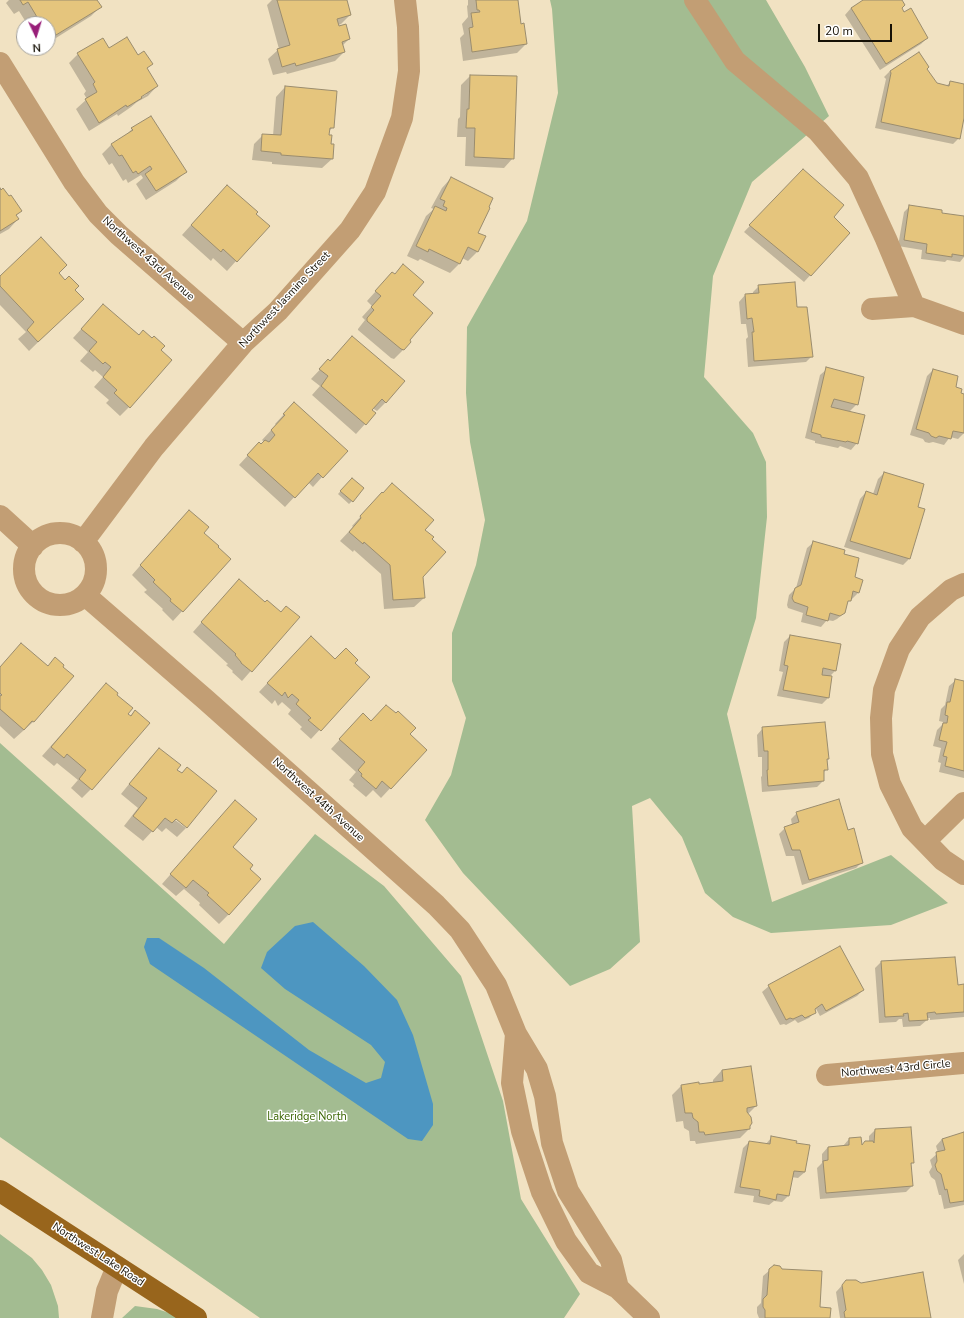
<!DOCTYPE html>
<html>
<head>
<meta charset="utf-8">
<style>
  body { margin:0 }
  #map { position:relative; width:964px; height:1318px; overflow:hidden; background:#f1e2c2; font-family:"Nunito Sans",sans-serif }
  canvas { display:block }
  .north { position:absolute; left:16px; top:16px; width:40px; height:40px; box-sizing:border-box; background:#fff; border:1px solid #a2a09b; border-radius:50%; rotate:176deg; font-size:11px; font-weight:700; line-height:16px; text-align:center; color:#161106 }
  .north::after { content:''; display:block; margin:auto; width:14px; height:18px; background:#981e79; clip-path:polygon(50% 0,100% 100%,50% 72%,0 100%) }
  .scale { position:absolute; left:818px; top:24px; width:74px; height:18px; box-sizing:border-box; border:2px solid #161106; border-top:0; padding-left:5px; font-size:12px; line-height:14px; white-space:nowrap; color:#161106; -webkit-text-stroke:3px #fff; paint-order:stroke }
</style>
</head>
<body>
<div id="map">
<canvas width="964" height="1318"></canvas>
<div class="north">N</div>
<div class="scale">20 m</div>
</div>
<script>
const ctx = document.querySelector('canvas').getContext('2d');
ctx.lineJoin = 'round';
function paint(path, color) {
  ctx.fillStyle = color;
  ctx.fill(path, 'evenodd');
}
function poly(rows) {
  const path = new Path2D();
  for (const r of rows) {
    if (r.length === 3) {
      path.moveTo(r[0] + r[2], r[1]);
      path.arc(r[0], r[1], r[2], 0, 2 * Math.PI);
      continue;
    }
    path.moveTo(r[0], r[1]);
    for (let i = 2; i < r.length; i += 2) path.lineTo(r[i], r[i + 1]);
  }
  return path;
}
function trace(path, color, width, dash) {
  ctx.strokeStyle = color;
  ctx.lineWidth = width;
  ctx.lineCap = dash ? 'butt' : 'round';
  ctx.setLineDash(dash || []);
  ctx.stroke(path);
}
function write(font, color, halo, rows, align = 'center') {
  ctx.font = font + ' "Nunito Sans",sans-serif';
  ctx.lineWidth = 3;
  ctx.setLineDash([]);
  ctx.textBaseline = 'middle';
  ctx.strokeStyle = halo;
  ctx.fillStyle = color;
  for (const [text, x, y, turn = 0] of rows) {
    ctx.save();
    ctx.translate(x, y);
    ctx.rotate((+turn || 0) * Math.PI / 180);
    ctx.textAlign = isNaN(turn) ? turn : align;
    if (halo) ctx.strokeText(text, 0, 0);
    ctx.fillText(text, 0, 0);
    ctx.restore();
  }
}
const green = poly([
  [550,0,766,0,805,67,829,116,752,182,713,276,704,377,753,433,766,462,767,517,756,618,727,714,772,902,891,855,948,903,891,925,771,933,733,917,705,893,682,837,650,798,632,806,640,942,610,969,570,986,463,873,425,820,451,775,466,718,452,681,452,633,476,565,485,520,470,442,466,393,467,327,527,221,558,93,552,9],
  [0,743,224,944,315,834,384,886,461,976,503,1101,521,1199,580,1294,564,1318,260,1318,0,1137],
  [0,1234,32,1258,42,1270,51,1285,58,1306,59,1318,0,1318],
  [135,1306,157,1309,185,1318,122,1318]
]);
const water = poly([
  [313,922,364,966,397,1000,413,1035,433,1104,433,1125,422,1141,408,1139,150,964,144,947,147,938,159,938,204,968,309,1050,366,1083,381,1078,385,1062,371,1045,285,989,261,968,267,952,295,926]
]);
const shadow = poly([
  [9,0,96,0,100,7,91,16,48,43,48,24,27,24,19,11,14,14,6,3],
  [272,0,346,0,350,15,341,24,338,25,349,39,342,46,344,52,335,61,287,74,286,72,273,75,268,59,279,49,267,5],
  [468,0,517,0,520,25,526,44,517,53,463,61,460,38,464,34,462,24,468,17,467,6,468,5],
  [864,0,901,0,901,8,904,14,927,38,921,44,880,70,845,15,851,8],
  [108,49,138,56,151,64,146,69,157,86,148,96,137,102,131,107,118,116,117,114,89,131,76,109,87,99,84,94,86,91,69,63,78,54],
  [147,92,147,94,137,100],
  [926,69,937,84,946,86,951,82,964,85,964,113,959,138,953,144,875,128,886,79,884,77,890,71],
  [470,76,513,158,504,168,465,166,466,137,457,137,458,119,460,117,461,85],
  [285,87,333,127,328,132,330,145,333,145,332,159,322,168,272,164,272,162,252,160,254,144,263,135,273,136,276,97],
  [151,117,185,172,176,181,146,200,136,184,143,178,141,175,128,183,126,179,123,181,112,163,109,165,102,154,111,145,125,136,132,129],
  [803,170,833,217,849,233,804,282,744,232],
  [451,178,477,233,484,236,477,252,468,261,462,258,459,264,450,273,420,259,418,261,407,256,426,216,434,209,431,208,442,188],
  [0,190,20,211,16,216,18,219,9,229,0,234],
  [218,195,236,261,227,271,213,258,211,261,182,235],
  [910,206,940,214,964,217,964,257,960,262,947,260,945,262,921,259,922,250,898,246,904,212],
  [403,266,411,295,409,340,404,349,394,359,391,358,358,330,358,329,365,320,362,317,372,306,367,301,392,273,394,275],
  [57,273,73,290,73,308,29,351,18,339,26,332,0,305,0,277],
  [759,286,796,308,812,356,806,362,748,367,746,339,748,337,746,324,741,324,739,302,745,295,753,295,753,292],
  [94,315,139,336,152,339,160,350,129,407,120,416,106,403,109,400,94,387,103,377,95,370,93,372,80,361,88,352,73,338],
  [352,337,386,402,377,411,372,408,365,424,356,434,312,395,320,386,311,379,328,361,329,362],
  [827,369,857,404,849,412,857,443,851,450,840,446,838,448,815,443,815,441,805,438,820,375],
  [933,370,954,388,960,394,964,395,964,433,958,439,950,437,944,445,933,442,929,443,925,442,923,439,910,435,927,376],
  [285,413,322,477,313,487,308,482,285,507,239,465,250,453,264,442,262,440,276,425,275,424],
  [884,473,916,508,909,559,903,565,844,547,860,499,866,492,873,494,878,479],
  [349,482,352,501,349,504,338,494],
  [373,503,424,530,422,577,424,598,414,607,384,609,381,574,354,550,353,552,340,541,353,527,352,526],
  [180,520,203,533,230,559,173,621,162,610,163,609,144,592,147,590,132,575],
  [814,542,842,555,854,578,858,593,852,599,850,598,846,604,844,613,837,619,833,621,827,620,821,627,801,622,803,613,788,608,787,605,789,595,796,588,807,548],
  [230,590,265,603,281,613,298,617,242,681,232,672,233,671,226,665,228,664,193,632],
  [790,636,836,670,829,677,828,698,822,704,777,696,783,672,779,671,784,642],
  [301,647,335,660,353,663,369,677,311,739,300,729,302,727,288,714,291,710,282,702,278,706,275,700,272,704,259,692],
  [55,659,62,667,73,677,33,722,14,739,0,726,0,667,47,667],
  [956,680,964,682,964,778,939,772,941,763,938,762,941,748,933,746,937,730,942,725,943,722,939,721,941,709,945,705,949,686],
  [106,684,116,695,127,714,130,716,135,712,91,789,82,798,71,788,78,780,57,763,54,766,42,756],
  [371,722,409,735,426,750,381,798,373,790,366,797,353,786,354,784,349,780,356,772,331,749,354,724],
  [763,728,828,759,826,761,827,769,823,773,823,781,817,787,762,792,761,777,762,776,762,757,758,757,757,735],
  [159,749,176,770,172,815,171,817,186,828,177,837,166,828,162,832,156,827,143,841,124,826,138,808,121,794,150,758],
  [235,801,232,847,249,869,229,914,219,924,199,905,200,903,184,889,176,896,162,884],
  [797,813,848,831,862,862,856,868,802,885,794,856,786,856,779,834,785,828,792,825,791,819],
  [881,962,957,986,964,985,964,1017,930,1020,930,1018,927,1018,927,1020,920,1026,903,1027,902,1019,899,1019,896,1022,879,1023,875,968],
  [769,986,863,990,857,996,820,1016,815,1007,815,1012,809,1018,798,1023,795,1020,786,1025,784,1024,780,1025,762,992],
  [722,1070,756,1106,748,1114,749,1129,740,1138,696,1144,695,1141,690,1141,689,1131,684,1128,683,1121,676,1122,672,1095,681,1086,698,1085,713,1083,713,1080],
  [875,1130,913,1162,910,1165,912,1186,906,1192,820,1199,817,1168,822,1163,822,1154,828,1147,843,1146,849,1139,862,1146,869,1142,869,1136],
  [964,1133,964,1205,944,1209,941,1195,939,1195,935,1180,931,1177,929,1172,932,1167,930,1160,938,1153,936,1146,942,1139],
  [772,1137,805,1172,798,1178,791,1177,788,1196,782,1202,774,1201,769,1205,753,1202,754,1196,734,1193,743,1148,749,1142,765,1145],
  [964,1254,964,1284,958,1260],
  [770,1270,819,1308,829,1318,759,1318,757,1313,757,1307,761,1303,763,1276],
  [846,1281,930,1318,840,1318,836,1292]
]);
const building = poly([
  [20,0,97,0,102,7,56,35,48,22,45,24,36,24,33,19,37,17,28,2,23,5,20,0],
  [277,0,347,0,351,15,337,19,339,26,346,24,350,39,342,42,345,52,296,66,295,63,282,67,277,49,290,45,277,0],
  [476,0,518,0,521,24,524,23,527,44,472,52,469,28,473,27,471,13,480,12,479,10,477,10,476,0],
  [863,0,902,0,905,5,902,8,904,12,911,8,928,38,886,64,851,8,863,0],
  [127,37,138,55,144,51,153,64,147,68,158,86,141,97,142,98,127,107,126,105,99,123,85,99,97,92,93,84,95,82,77,53,103,38,109,48,127,37],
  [919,52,929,67,927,69,937,83,949,86,950,81,964,84,964,118,960,139,881,122,891,73,890,71,919,52],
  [470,75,517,76,514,159,474,157,475,128,466,128,467,109,469,109,470,75],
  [285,86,337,91,334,128,330,128,329,135,332,135,331,144,334,144,333,159,281,155,281,153,261,151,262,134,281,135,285,86],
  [151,116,187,172,156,191,145,174,152,169,150,166,138,174,136,171,133,173,122,155,119,156,111,144,133,130,131,128,151,116],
  [803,169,844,205,834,217,850,233,811,276,749,225,803,169],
  [451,177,493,198,489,207,490,208,478,233,486,236,478,252,468,247,460,264,429,249,428,252,416,246,435,206,446,211,447,208,443,206,445,201,440,199,451,177],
  [227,185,258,212,256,214,270,226,237,262,223,249,221,252,191,225,227,185],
  [0,188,1,190,3,188,9,196,11,195,22,211,16,215,19,219,0,231,0,188],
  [909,205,942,210,942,213,964,216,964,256,952,254,952,257,926,253,927,244,904,240,909,205],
  [41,237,67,265,59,273,65,280,69,276,79,286,75,290,84,299,38,342,27,330,34,322,0,286,0,276,41,237],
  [403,264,424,282,413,295,433,313,410,340,411,342,404,350,401,349,367,321,367,318,374,310,371,307,381,296,375,291,392,272,395,274,403,264],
  [795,282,797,307,807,307,813,357,754,361,752,332,754,332,752,318,747,319,745,294,759,293,758,285,795,282],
  [103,304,139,335,143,330,152,338,154,336,165,346,161,350,172,360,130,408,114,393,117,390,103,377,111,367,105,362,103,364,89,351,97,342,81,329,103,304],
  [352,336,405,381,386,403,382,399,372,410,376,413,366,425,321,386,328,376,319,369,328,359,330,361,352,336],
  [826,367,864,377,858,405,834,399,831,407,865,415,858,444,847,441,846,442,821,437,821,435,811,432,826,367],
  [933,369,958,376,956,387,962,389,961,393,964,394,964,433,953,431,951,439,939,436,936,438,931,436,929,433,916,429,933,369],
  [294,402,348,451,323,478,318,473,295,498,247,455,259,442,261,444,265,440,269,442,275,435,271,430,285,415,283,414,294,402],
  [884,472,924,484,918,507,925,509,910,559,850,541,866,491,877,495,884,472],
  [352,478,364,488,353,502,340,491,352,478],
  [392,483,434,520,425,530,434,537,432,539,446,552,423,577,425,598,393,600,390,565,364,542,363,544,349,532,361,518,360,516,382,492,383,493,392,483],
  [189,510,209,527,204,533,219,546,218,547,231,559,183,612,170,601,171,599,153,582,155,580,140,565,189,510],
  [813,541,845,550,844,554,859,558,855,577,863,580,859,593,853,591,851,601,848,601,845,613,840,616,830,613,828,621,806,615,808,607,794,602,792,598,795,588,801,585,813,541],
  [239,579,265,602,267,600,281,612,286,606,300,617,252,672,241,663,241,662,235,655,236,654,201,622,239,579],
  [790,635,841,644,836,671,823,668,822,675,832,676,829,698,783,690,788,666,784,665,790,635],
  [311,636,335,659,346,648,358,660,355,663,370,677,321,731,308,720,311,718,296,704,299,700,292,694,288,698,285,692,282,696,267,683,311,636],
  [21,643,48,666,55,657,64,665,63,667,74,676,34,722,32,721,24,730,0,709,0,696,2,695,0,693,0,667,21,643],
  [955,679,964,681,964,771,945,766,947,757,943,756,947,742,939,740,943,723,947,723,948,716,945,715,947,702,950,702,955,679],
  [106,683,118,693,117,695,133,708,128,714,131,716,135,710,150,723,92,790,79,779,86,770,67,754,64,758,51,747,106,683],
  [386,705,396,713,398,711,416,728,410,734,427,750,391,789,382,781,376,789,361,776,362,774,358,770,365,762,339,739,363,713,371,721,386,705],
  [825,722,829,759,827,759,828,770,824,770,824,781,768,786,767,770,768,770,768,751,764,751,762,727,825,722],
  [159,748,181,765,177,770,182,773,187,767,217,791,187,828,176,819,172,823,165,818,153,832,133,816,147,798,129,784,159,748],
  [839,799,848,830,854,828,863,863,809,880,800,850,792,850,784,827,799,822,796,812,839,799],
  [235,800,257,819,233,847,253,865,250,869,261,879,229,915,207,895,209,893,193,880,186,888,170,874,235,800],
  [840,946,864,990,826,1011,822,1004,815,1009,816,1013,805,1018,802,1015,793,1019,790,1018,786,1020,768,985,840,946],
  [955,957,958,985,964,984,964,1012,936,1014,935,1012,927,1013,928,1020,909,1021,908,1013,903,1014,904,1016,885,1017,881,961,955,957],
  [751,1066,757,1106,747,1108,747,1112,751,1117,752,1123,750,1126,750,1129,705,1135,704,1132,699,1132,698,1122,693,1118,692,1113,685,1113,681,1085,699,1082,699,1084,723,1081,722,1070,751,1066],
  [911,1127,914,1163,911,1163,913,1186,826,1193,823,1161,828,1160,828,1147,849,1145,849,1138,861,1137,862,1145,865,1141,873,1141,874,1143,875,1129,911,1127],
  [964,1132,964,1201,950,1203,947,1189,945,1190,941,1174,937,1171,935,1165,937,1161,936,1152,945,1150,942,1139,964,1132],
  [771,1136,797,1141,796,1143,810,1145,805,1172,794,1171,789,1196,777,1194,776,1200,759,1196,760,1190,740,1187,749,1141,770,1144,771,1136],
  [774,1265,780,1266,782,1269,822,1271,820,1307,831,1308,830,1318,765,1318,765,1310,763,1307,763,1299,767,1295,769,1269,774,1265],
  [923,1272,931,1318,845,1318,844,1312,846,1310,842,1285,846,1280,856,1280,861,1283,923,1272]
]);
const minor = poly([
  [695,0,735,61,818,131,858,178,886,239,914,306],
  [0,63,74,182,98,214,119,235,243,343],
  [872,309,914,306,964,324],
  [0,516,33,546],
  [60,569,36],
  [83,542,154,447,243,343,278,311,350,230,375,192,402,118,409,71,408,27,405,0],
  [964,584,951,590,920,617,899,649,884,690,881,718,882,754,890,784,912,828,943,860,964,874],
  [85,595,206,700,436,905,460,930,496,985,516,1034,537,1069,545,1096,552,1143,568,1191,611,1260,618,1288],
  [925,841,964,803],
  [516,1034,512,1083,522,1131,542,1192,566,1241,589,1273,618,1288,649,1318],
  [827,1075,964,1063],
  [102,1318,107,1291,117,1267]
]);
const major = poly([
  [0,1191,196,1318]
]);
const streetNames = [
  ["Northwest 43rd Avenue",148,259,42],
  ["Northwest Jasmine Street",285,300,-47],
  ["Northwest 44th Avenue",318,800,42],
  ["Northwest 43rd Circle",896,1069,-5],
  ["Northwest Lake Road",98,1255,33]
];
const parkNames = [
  ["Lakeridge North",307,1117]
];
paint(green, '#a3bc91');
paint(water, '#4d96c1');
paint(shadow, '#0003');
paint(building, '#e5c57d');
trace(building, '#9a8c6e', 1);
trace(minor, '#c29e74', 22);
trace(major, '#98651c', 22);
write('11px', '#161106', '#fff', streetNames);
write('11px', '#3b6603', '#fff', parkNames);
</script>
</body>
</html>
